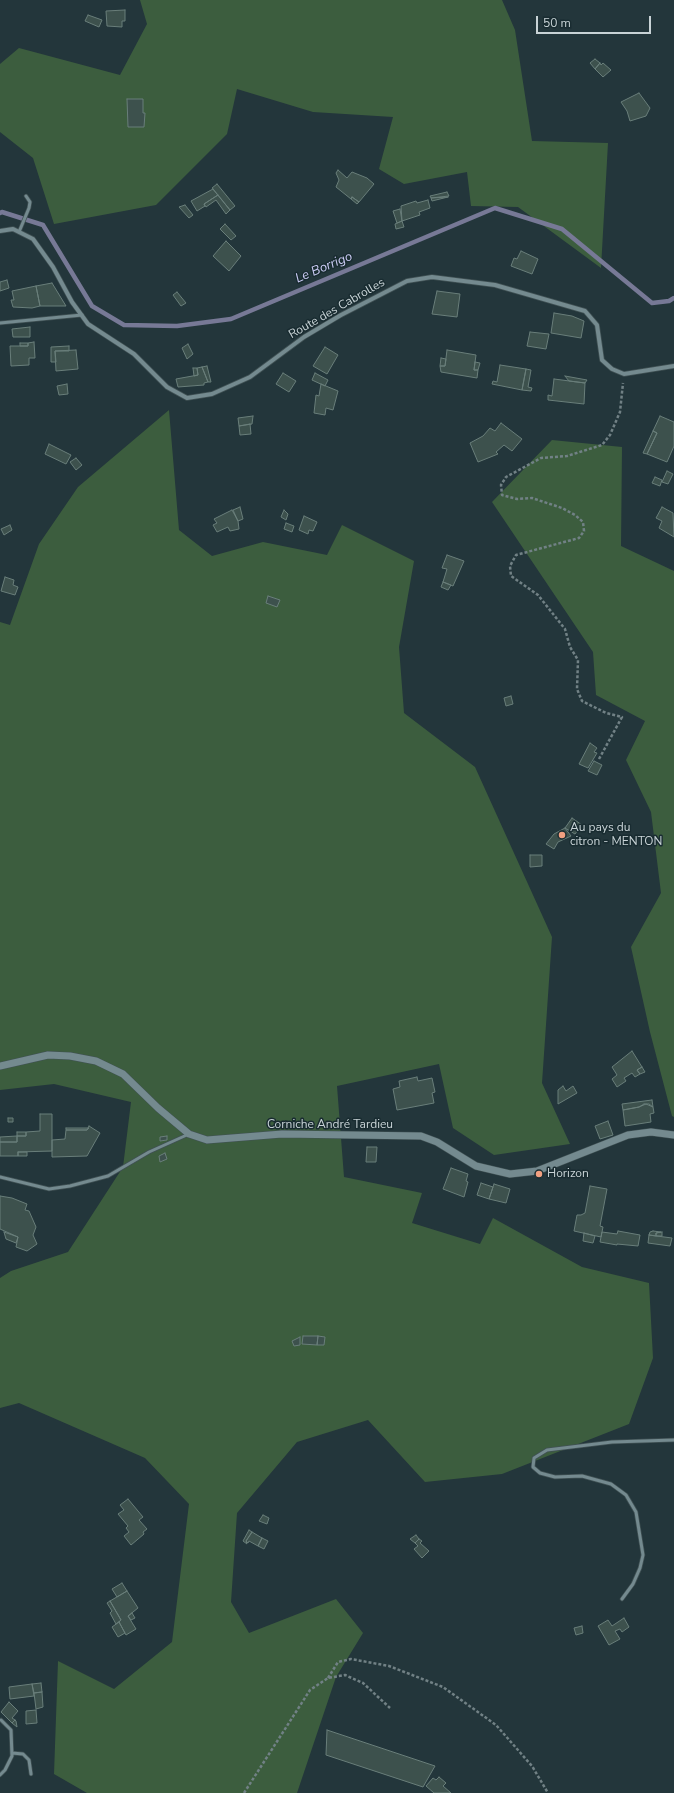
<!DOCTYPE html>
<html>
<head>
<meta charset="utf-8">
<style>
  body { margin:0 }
  #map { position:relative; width:674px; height:1793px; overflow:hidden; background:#23363b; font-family:"Nunito Sans",sans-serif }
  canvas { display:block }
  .scale { position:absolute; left:536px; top:16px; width:115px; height:18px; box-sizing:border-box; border:2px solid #c8d3d6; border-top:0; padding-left:5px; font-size:12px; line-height:14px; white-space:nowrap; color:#c8d3d6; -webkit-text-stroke:3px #192c31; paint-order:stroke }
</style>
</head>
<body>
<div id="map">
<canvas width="674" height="1793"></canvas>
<div class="scale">50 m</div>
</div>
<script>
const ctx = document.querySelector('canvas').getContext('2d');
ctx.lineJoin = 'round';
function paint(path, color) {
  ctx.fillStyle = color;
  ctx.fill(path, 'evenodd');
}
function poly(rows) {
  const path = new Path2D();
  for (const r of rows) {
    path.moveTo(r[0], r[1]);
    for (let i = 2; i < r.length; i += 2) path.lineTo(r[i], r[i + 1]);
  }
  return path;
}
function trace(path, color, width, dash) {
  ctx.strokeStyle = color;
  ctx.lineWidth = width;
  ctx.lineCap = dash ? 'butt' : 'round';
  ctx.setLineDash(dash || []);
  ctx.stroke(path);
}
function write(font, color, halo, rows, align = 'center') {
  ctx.font = font + ' "Nunito Sans",sans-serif';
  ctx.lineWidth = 3;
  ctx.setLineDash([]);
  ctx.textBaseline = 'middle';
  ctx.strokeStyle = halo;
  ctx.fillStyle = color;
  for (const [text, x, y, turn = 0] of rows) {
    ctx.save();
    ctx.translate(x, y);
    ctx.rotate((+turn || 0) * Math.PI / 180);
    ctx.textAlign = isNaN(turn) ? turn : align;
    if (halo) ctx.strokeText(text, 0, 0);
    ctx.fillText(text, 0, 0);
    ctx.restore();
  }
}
const green = poly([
  [140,0,502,0,515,30,532,141,608,143,601,268,518,207,471,206,467,172,404,184,379,169,393,117,313,112,237,89,227,134,156,205,54,224,33,158,0,132,0,64,19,48,120,75,147,24],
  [169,410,179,530,212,556,263,542,327,555,342,525,414,561,399,647,404,713,475,767,552,937,542,1083,570,1144,494,1155,453,1128,439,1064,337,1086,344,1177,422,1193,412,1223,480,1244,493,1218,582,1267,649,1283,653,1358,629,1424,502,1474,425,1482,368,1420,297,1442,237,1513,231,1602,249,1633,336,1599,363,1633,336,1677,297,1793,87,1793,54,1774,58,1661,114,1689,172,1642,189,1504,145,1458,19,1403,0,1408,0,1278,11,1271,68,1252,123,1167,131,1102,54,1084,0,1090,0,622,10,625,39,544,78,487],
  [552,440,622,447,621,546,674,571,674,1117,672,1116,650,1032,631,947,661,893,651,812,626,760,645,721,596,695,593,652,492,502]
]);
const stream = poly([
  [0,213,2,212,43,225,92,306,124,325,177,326,231,319,495,208,562,229,652,303,669,301,674,298]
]);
const building = poly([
  [125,10,125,21,122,21,122,27,107,26,106,11,125,10],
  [88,15,102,20,99,27,85,21,88,15],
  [595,59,600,63,595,69,590,63,595,59],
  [600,63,601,65,603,63,611,70,603,77,595,69,600,63],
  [639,93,650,108,646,116,630,121,627,111,621,102,639,93],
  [127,99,143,99,143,113,145,113,144,127,128,127,127,99],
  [338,170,347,178,352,172,367,178,374,184,359,202,352,197,351,199,336,187,339,180,336,173,338,170],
  [217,184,235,206,230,210,212,188,217,184],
  [213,189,218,195,204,204,205,206,197,211,191,201,213,189],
  [447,192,449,196,431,198,430,196,447,192],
  [218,195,230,210,226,214,216,200,206,207,204,204,218,195],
  [352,197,359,202,357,204,351,199,352,197],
  [448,197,432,201,431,198,448,197],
  [428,200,430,208,419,212,420,215,402,221,401,206,416,201,417,203,428,200],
  [185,205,193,215,189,218,179,207,185,205],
  [400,209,402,221,397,223,393,211,400,209],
  [402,221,404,227,396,229,395,224,402,221],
  [225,224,236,236,231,240,220,229,225,224],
  [226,241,241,256,229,271,213,256,226,241],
  [521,251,538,259,532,274,511,266,514,258,517,259,521,251],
  [7,280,9,288,0,291,0,282,7,280],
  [52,283,66,306,40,306,36,286,52,283],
  [36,286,40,306,32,308,13,307,11,300,14,300,12,291,36,286],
  [437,291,460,294,457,317,432,314,437,291],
  [177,292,186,303,181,306,173,295,177,292],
  [554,313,572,316,584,321,581,338,551,333,554,313],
  [30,327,30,337,13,337,12,329,30,327],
  [530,332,549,334,546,349,527,346,530,332],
  [34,342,35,358,29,358,29,365,11,366,10,346,28,346,28,343,34,342],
  [20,343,28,343,28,346,20,346,20,343],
  [188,344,193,354,187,359,182,348,188,344],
  [69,346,69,351,55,351,56,362,51,362,51,347,69,346],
  [325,347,338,355,327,374,313,366,325,347],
  [76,350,78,369,56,371,55,351,76,350],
  [447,350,476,355,474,370,478,370,477,378,441,372,440,366,445,366,447,350],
  [441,358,446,359,445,366,440,366,441,358],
  [475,362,480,363,478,370,474,370,475,362],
  [500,365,526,369,522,390,492,384,493,381,497,382,500,365],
  [207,366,211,382,208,382,202,367,207,366],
  [202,367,208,382,204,383,204,385,178,387,176,379,198,375,197,368,202,367],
  [193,368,197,368,198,375,194,376,193,368],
  [526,369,531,370,528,387,532,388,531,391,522,390,526,369],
  [283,373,296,381,289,392,276,384,283,373],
  [315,373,328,380,325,386,312,380,315,373],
  [565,376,587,380,585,383,569,381,565,376],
  [554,379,585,383,584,404,548,400,548,395,552,396,554,379],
  [67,384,68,394,59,395,57,386,67,384],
  [321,384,338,391,333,410,326,408,325,415,314,413,316,395,319,396,321,384],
  [253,416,252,424,239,426,238,418,253,416],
  [660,416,674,422,674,446,667,462,647,454,657,433,653,431,660,416],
  [501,423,522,439,512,451,504,445,496,452,498,454,478,462,470,443,483,436,490,428,495,431,501,423],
  [250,424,251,434,240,435,239,426,250,424],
  [653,431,657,433,647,454,643,453,653,431],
  [49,444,71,455,66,464,45,454,49,444],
  [76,458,82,465,76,470,70,462,76,458],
  [667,471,673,474,668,484,662,482,667,471],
  [655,477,662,480,660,486,652,483,655,477],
  [240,507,243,519,238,521,233,510,240,507],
  [662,507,673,513,674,537,659,528,662,521,656,518,662,507],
  [232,510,238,521,239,529,230,531,228,527,217,532,213,525,217,523,214,519,232,510],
  [284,510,288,514,286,520,281,517,284,510],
  [304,516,317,522,313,531,309,530,308,534,299,530,304,516],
  [286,523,294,526,292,532,284,529,286,523],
  [10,525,12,530,4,535,1,529,10,525],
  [447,555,464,561,453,586,443,582,447,569,442,568,447,555],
  [5,577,14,580,13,585,18,587,15,595,1,591,5,577],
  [443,582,451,585,448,590,441,587,443,582],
  [268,596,280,600,277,607,266,603,268,596],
  [511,696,513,704,506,706,504,698,511,696],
  [590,743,597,748,594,752,597,753,588,768,579,764,590,743],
  [594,761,602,765,597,775,588,771,594,761],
  [572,818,582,825,575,834,565,828,572,818],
  [565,828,571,836,558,842,554,849,546,844,554,834,565,828],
  [530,855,542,855,542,866,530,867,530,855],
  [632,1051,642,1067,637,1070,640,1074,635,1077,632,1073,624,1078,626,1081,617,1087,612,1079,617,1075,612,1067,632,1051],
  [642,1067,645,1072,640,1074,637,1070,642,1067],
  [417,1077,418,1081,432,1078,435,1092,432,1093,434,1103,397,1110,393,1089,400,1087,399,1081,417,1077],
  [563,1086,566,1091,573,1086,577,1093,558,1104,558,1090,563,1086],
  [652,1100,653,1107,646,1104,639,1107,623,1110,622,1104,652,1100],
  [644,1104,649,1104,653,1107,654,1113,650,1114,651,1122,625,1126,623,1110,639,1107,644,1104],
  [40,1114,52,1114,52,1151,18,1152,18,1156,0,1156,0,1142,17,1142,17,1136,26,1136,26,1132,40,1131,40,1114],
  [8,1118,13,1118,13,1122,8,1122,8,1118],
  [608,1121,613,1135,600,1139,595,1126,608,1121],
  [89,1126,100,1133,87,1156,52,1157,52,1140,65,1139,66,1130,87,1130,89,1126],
  [66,1128,89,1128,87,1130,66,1130,66,1128],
  [17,1132,26,1132,26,1136,17,1136,17,1132],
  [17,1136,17,1142,0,1142,0,1137,17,1136],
  [167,1136,167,1140,160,1141,160,1137,167,1136],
  [367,1147,377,1147,376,1162,366,1162,367,1147],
  [18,1152,27,1152,27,1156,18,1156,18,1152],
  [165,1153,167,1159,160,1162,159,1156,165,1153],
  [451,1168,468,1174,466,1181,468,1182,464,1197,443,1189,451,1168],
  [481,1183,493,1187,489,1199,477,1195,481,1183],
  [494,1184,510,1189,506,1203,489,1199,494,1184],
  [590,1186,607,1189,600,1226,603,1227,601,1237,574,1231,577,1215,581,1215,585,1213,590,1186],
  [0,1196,12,1198,27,1204,25,1210,29,1211,36,1227,33,1235,37,1244,27,1251,16,1247,18,1237,0,1229,0,1196],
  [618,1231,640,1235,638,1246,617,1244,617,1245,600,1242,602,1232,617,1234,618,1231],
  [653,1231,661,1232,656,1233,656,1236,649,1235,650,1232,653,1231],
  [4,1232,18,1237,16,1243,6,1239,4,1232],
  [662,1232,662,1236,656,1236,656,1233,662,1232],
  [584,1233,595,1236,593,1243,583,1241,584,1233],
  [649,1235,672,1238,670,1246,648,1243,649,1235],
  [303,1336,318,1336,317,1345,302,1344,303,1336],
  [318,1336,325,1337,324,1345,317,1345,318,1336],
  [300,1337,300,1345,294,1346,292,1341,300,1337],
  [128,1499,143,1517,139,1520,147,1529,143,1532,144,1534,131,1545,124,1536,129,1532,126,1528,128,1526,118,1514,124,1510,120,1505,128,1499],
  [263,1515,269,1518,267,1524,259,1521,263,1515],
  [249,1530,252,1532,246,1541,247,1544,243,1541,249,1530],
  [252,1532,262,1538,258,1546,249,1541,248,1543,246,1541,252,1532],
  [416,1535,419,1539,415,1543,410,1539,416,1535],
  [262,1538,268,1541,264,1549,258,1546,262,1538],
  [419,1539,422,1541,420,1543,429,1551,422,1558,414,1549,418,1546,415,1543,419,1539],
  [122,1583,127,1591,117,1597,112,1589,122,1583],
  [127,1591,138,1608,128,1616,136,1629,126,1635,119,1622,121,1620,110,1601,127,1591],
  [110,1601,121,1620,116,1624,110,1613,112,1611,107,1603,110,1601],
  [132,1613,135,1618,131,1620,128,1616,132,1613],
  [624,1618,629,1627,622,1632,620,1629,615,1631,620,1639,609,1645,598,1626,608,1620,612,1626,624,1618],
  [119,1622,125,1633,118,1637,112,1627,119,1622],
  [582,1626,583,1633,576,1635,574,1628,582,1626],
  [41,1683,42,1692,34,1693,32,1684,41,1683],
  [32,1684,34,1696,10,1699,9,1687,32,1684],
  [42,1692,43,1707,36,1709,34,1693,42,1692],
  [9,1702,18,1711,12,1718,15,1720,12,1723,1,1712,9,1702],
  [36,1710,37,1723,26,1724,26,1711,36,1710],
  [15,1720,16,1721,17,1727,12,1723,15,1720],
  [327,1730,435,1766,423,1787,326,1755,327,1730],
  [439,1777,446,1783,443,1786,451,1793,434,1793,426,1786,433,1778,436,1780,439,1777]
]);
const path = poly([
  [599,759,622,717,606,713,582,701,577,689,578,660,570,647,565,629,538,595,511,576,510,566,516,555,579,538,584,531,583,522,575,515,562,508,532,498,517,499,502,495,501,485,506,477,541,458,567,456,602,445,610,435,620,412,623,383],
  [328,1678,338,1662,351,1659,389,1666,443,1687,496,1725,532,1766,548,1793],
  [244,1793,310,1690,328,1678,345,1675,363,1683,390,1708]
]);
const service = poly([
  [19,232,29,208,30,202,26,196],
  [0,323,82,315],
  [0,1177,49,1189,70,1186,108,1176,149,1152,189,1134],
  [622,1599,633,1584,640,1568,643,1555,636,1512,626,1495,611,1484,582,1476,555,1477,540,1473,533,1467,534,1458,547,1450,612,1442,674,1440],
  [12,1753,23,1754,29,1760,31,1774],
  [0,1775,5,1770,12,1756,11,1730,1,1720]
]);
const minor = poly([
  [0,231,13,229,33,239,53,267,72,302,88,324,134,354,167,387,187,398,212,394,250,377,304,337,341,315,407,281,432,277,495,285,585,311,597,325,602,360,612,369,624,374,674,366]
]);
const tertiary = poly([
  [0,1066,48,1055,70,1056,96,1061,123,1074,158,1108,189,1134,207,1140,282,1134,421,1136,437,1142,476,1166,510,1174,537,1171,628,1135,651,1132,674,1135]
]);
const markers = [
  [562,835,4,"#f2a081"],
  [539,1174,4,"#f2a081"]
];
const streetNames = [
  ["Route des Cabrolles",337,309,-30],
  ["Corniche André Tardieu",330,1125]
];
const poiNames = [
  ["Au pays du",570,828],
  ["citron - MENTON",570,842],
  ["Horizon",547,1174]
];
const waterNames = [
  ["Le Borrigo",324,268,-23]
];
paint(green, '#3c5d3e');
trace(stream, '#777996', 4.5);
paint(building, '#3d514d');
trace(building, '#697e7a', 1);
trace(service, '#405154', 4.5);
trace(minor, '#405154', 5.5);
trace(tertiary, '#405154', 8);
trace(path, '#718185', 2.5, [3, 2]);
trace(service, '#748a8f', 3);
trace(minor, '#748a8f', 4);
trace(tertiary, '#748a8f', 7);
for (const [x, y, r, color] of markers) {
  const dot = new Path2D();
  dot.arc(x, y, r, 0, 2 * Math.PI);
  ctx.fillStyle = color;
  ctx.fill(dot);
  trace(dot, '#192c31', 1.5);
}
write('12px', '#c8d3d6', '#192c31', streetNames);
write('12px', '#c8d3d6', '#192c31', poiNames, 'left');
write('italic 13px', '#cdcdf6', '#192c31', waterNames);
</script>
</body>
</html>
